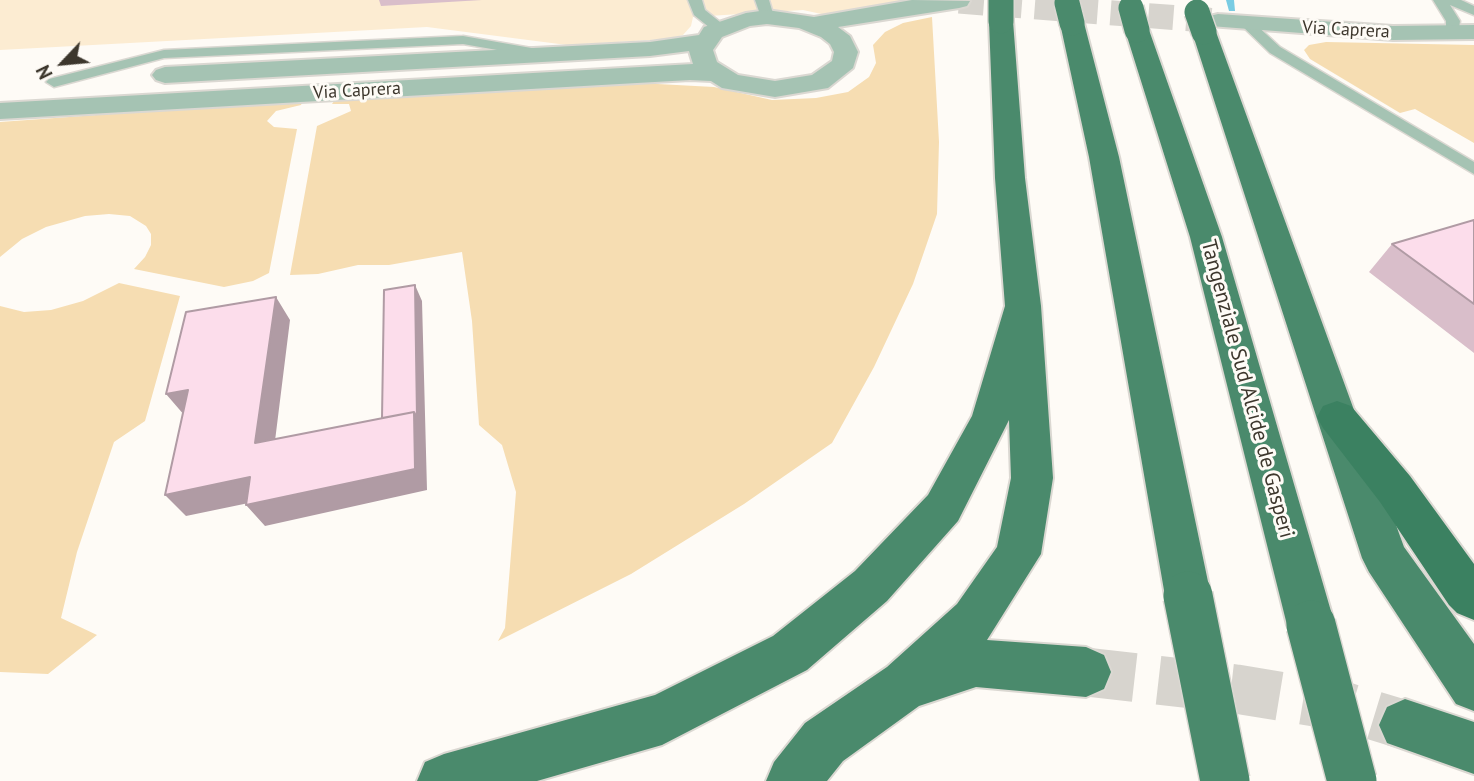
<!DOCTYPE html>
<html>
<head>
<meta charset="utf-8">
<style>
  body { margin:0 }
  #map { position:relative; width:1474px; height:781px; overflow:hidden; background:#fefbf6; font-family:"PT Sans",sans-serif }
  canvas { display:block }
  .north { position:absolute; left:28px; top:28px; width:70px; height:70px; -webkit-text-stroke:5px #fefbf6; paint-order:stroke; rotate:244deg; font-size:19px; font-weight:700; line-height:28px; text-align:center; color:#3d372d }
  .north::after { content:''; display:block; margin:auto; width:24px; height:32px; background:#3d372d; clip-path:polygon(50% 0,100% 100%,50% 72%,0 100%) }
</style>
</head>
<body>
<div id="map">
<canvas width="1474" height="781"></canvas>
<div class="north">N</div>
</div>
<script>
const ctx = document.querySelector('canvas').getContext('2d');
ctx.lineJoin = 'round';
function paint(path, color) {
  ctx.fillStyle = color;
  ctx.fill(path, 'evenodd');
}
function poly(rows) {
  const path = new Path2D();
  for (const r of rows) {
    path.moveTo(r[0], r[1]);
    for (let i = 2; i < r.length; i += 2) path.lineTo(r[i], r[i + 1]);
  }
  return path;
}
function trace(path, color, width, dash) {
  ctx.strokeStyle = color;
  ctx.lineWidth = width;
  ctx.lineCap = dash ? 'butt' : 'round';
  ctx.setLineDash(dash || []);
  ctx.stroke(path);
}
function write(font, color, halo, rows, align = 'center') {
  ctx.font = font + ' "PT Sans",sans-serif';
  ctx.lineWidth = 6;
  ctx.setLineDash([]);
  ctx.textBaseline = 'middle';
  ctx.strokeStyle = halo;
  ctx.fillStyle = color;
  for (const [text, x, y, turn = 0] of rows) {
    ctx.save();
    ctx.translate(x, y);
    ctx.rotate((+turn || 0) * Math.PI / 180);
    ctx.textAlign = isNaN(turn) ? turn : align;
    if (halo) ctx.strokeText(text, 0, 0);
    ctx.fillText(text, 0, 0);
    ctx.restore();
  }
}
const built = poly([
  [0,0,952,0,826,15,803,10,693,17,691,26,683,35,667,39,567,45,427,27,0,50]
]);
const green = poly([
  [932,17,939,142,937,214,913,284,874,367,832,443,744,504,631,574,498,641,505,628,516,492,502,445,479,425,472,321,462,252,389,265,358,265,318,274,290,275,317,126,351,111,349,104,332,104,336,98,639,83,714,87,772,100,816,98,848,92,869,77,876,63,873,45,885,32,903,23],
  [1326,42,1474,45,1474,143,1415,109,1400,113,1310,59,1304,50,1309,45],
  [303,100,301,105,276,111,267,121,274,127,297,129,269,273,253,281,224,287,134,269,145,257,151,245,151,234,146,226,130,216,109,214,85,216,46,227,22,239,0,257,0,122],
  [119,283,180,296,145,421,114,442,77,552,61,618,97,635,48,674,0,672,0,306,24,312,51,310,83,301]
]);
const stream = poly([
  [1226,0,1234,0,1235,11,1229,11,1226,0]
]);
const minorTunnel = poly([
  [959,1,1218,21]
]);
const trunkTunnel = poly([
  [1086,672,1236,689,1346,707,1405,725]
]);
const service = poly([
  [688,0,702,0,705,10,725,26,725,32,715,32,694,15,688,0],
  [755,0,769,0,774,17,772,20,762,20,755,0],
  [1433,0,1461,0,1474,6,1474,15,1450,5,1460,21,1458,36,1448,36,1446,33,1446,21,1433,0],
  [1247,20,1252,21,1280,47,1474,162,1474,174,1270,53,1240,24,1247,20],
  [463,36,537,49,544,53,537,57,463,44,164,58,54,87,46,82,49,79,164,50,463,36]
]);
const minor = poly([
  [912,0,970,1,967,6,959,8,838,27,850,36,858,52,853,68,828,88,775,97,722,88,711,81,690,80,0,119,0,103,693,64,689,51,650,56,165,83,156,80,152,75,156,70,165,67,650,42,699,35,704,27,746,13,767,10,814,17,912,0],
  [767,24,799,28,821,37,830,44,834,52,832,61,812,75,775,81,738,75,717,62,713,50,722,37,750,26,767,24],
  [1218,14,1393,26,1474,25,1474,39,1393,40,1210,26,1206,21,1210,16,1218,14]
]);
const trunk = poly([
  [1001,14,1009,16,1013,21,1025,178,1041,306,1053,478,1041,554,987,640,1086,647,1104,655,1111,672,1104,689,1086,697,976,687,919,706,843,761,827,781,766,781,774,762,805,723,887,667,957,604,997,547,1011,478,1009,420,958,521,887,601,807,670,662,745,537,781,417,781,425,762,444,754,655,695,773,636,855,571,928,495,972,416,1005,306,995,178,989,21,993,16,1001,14],
  [1072,16,1080,18,1084,23,1119,157,1211,596,1205,611,1188,618,1171,611,1165,596,1089,157,1060,23,1064,18,1072,16],
  [1137,23,1145,25,1149,30,1222,237,1335,625,1328,641,1311,648,1294,641,1287,625,1190,237,1125,30,1129,25,1137,23],
  [1204,25,1213,27,1216,32,1404,547,1474,644,1474,711,1456,704,1369,572,1362,558,1192,32,1195,27,1204,25],
  [1405,699,1474,722,1474,774,1387,743,1379,725,1387,707,1405,699]
]);
const motorway = poly([
  [1337,401,1351,406,1410,476,1474,564,1474,620,1457,613,1449,605,1380,502,1323,428,1317,417,1323,406,1337,401]
]);
const trunkBridgeFar1 = poly([
  [1001,0,1001,21],
  [1067,3,1072,23],
  [1131,8,1137,30],
  [1197,12,1204,32]
]);
const trunkBridge = poly([
  [1188,596,1225,781],
  [1311,625,1352,781]
]);
const wall = poly([
  [379,0,482,0,381,6],
  [1474,220,1474,353,1369,272,1392,244]
]);
const shadedWall = poly([
  [415,285,422,301,427,490,265,526,246,505,415,436],
  [276,297,290,320,272,465,255,443],
  [188,390,185,416,166,394],
  [250,477,268,499,186,516,165,495]
]);
const building = poly([
  [1474,220,1474,304,1392,244,1474,220],
  [415,285,417,418,414,412,382,418,384,290,415,285],
  [276,297,255,443,414,412,415,469,246,505,250,477,165,495,188,390,166,394,186,312,276,297]
]);
const farStreetnames = [
  ["Via Caprera",1346,30,3],
  ["Via Caprera",357,91,-3]
];
const streetNames = [
  ["Tangenziale Sud Alcide de Gasperi",1247,389,75]
];
paint(built, '#fcecd2');
paint(green, '#f6ddb2');
paint(stream, '#79cce3');
trace(minorTunnel, '#d7d4ce', 25, [25, 13]);
trace(trunkTunnel, '#d7d4ce', 49, [49, 24]);
trace(service, '#dbd8d2', 3);
trace(minor, '#dbd8d2', 4);
trace(trunk, '#dbd8d2', 4);
trace(motorway, '#dbd8d2', 4);
paint(service, '#a5c3b3');
paint(minor, '#a5c3b3');
paint(trunk, '#4a8a6c');
paint(motorway, '#3b8161');
trace(trunkBridgeFar1, '#dbd8d2', 28, []);
trace(trunkBridge, '#dbd8d2', 52, []);
trace(trunkBridgeFar1, '#4a8a6c', 25);
trace(trunkBridge, '#4a8a6c', 49);
paint(wall, '#d9beca');
paint(shadedWall, '#b09ba4');
paint(building, '#fcddeb');
trace(building, '#b09ba4', 2);
write('18px', '#3d372d', '#fefbf6', farStreetnames);
write('21px', '#3d372d', '#fefbf6', streetNames);
</script>
</body>
</html>
